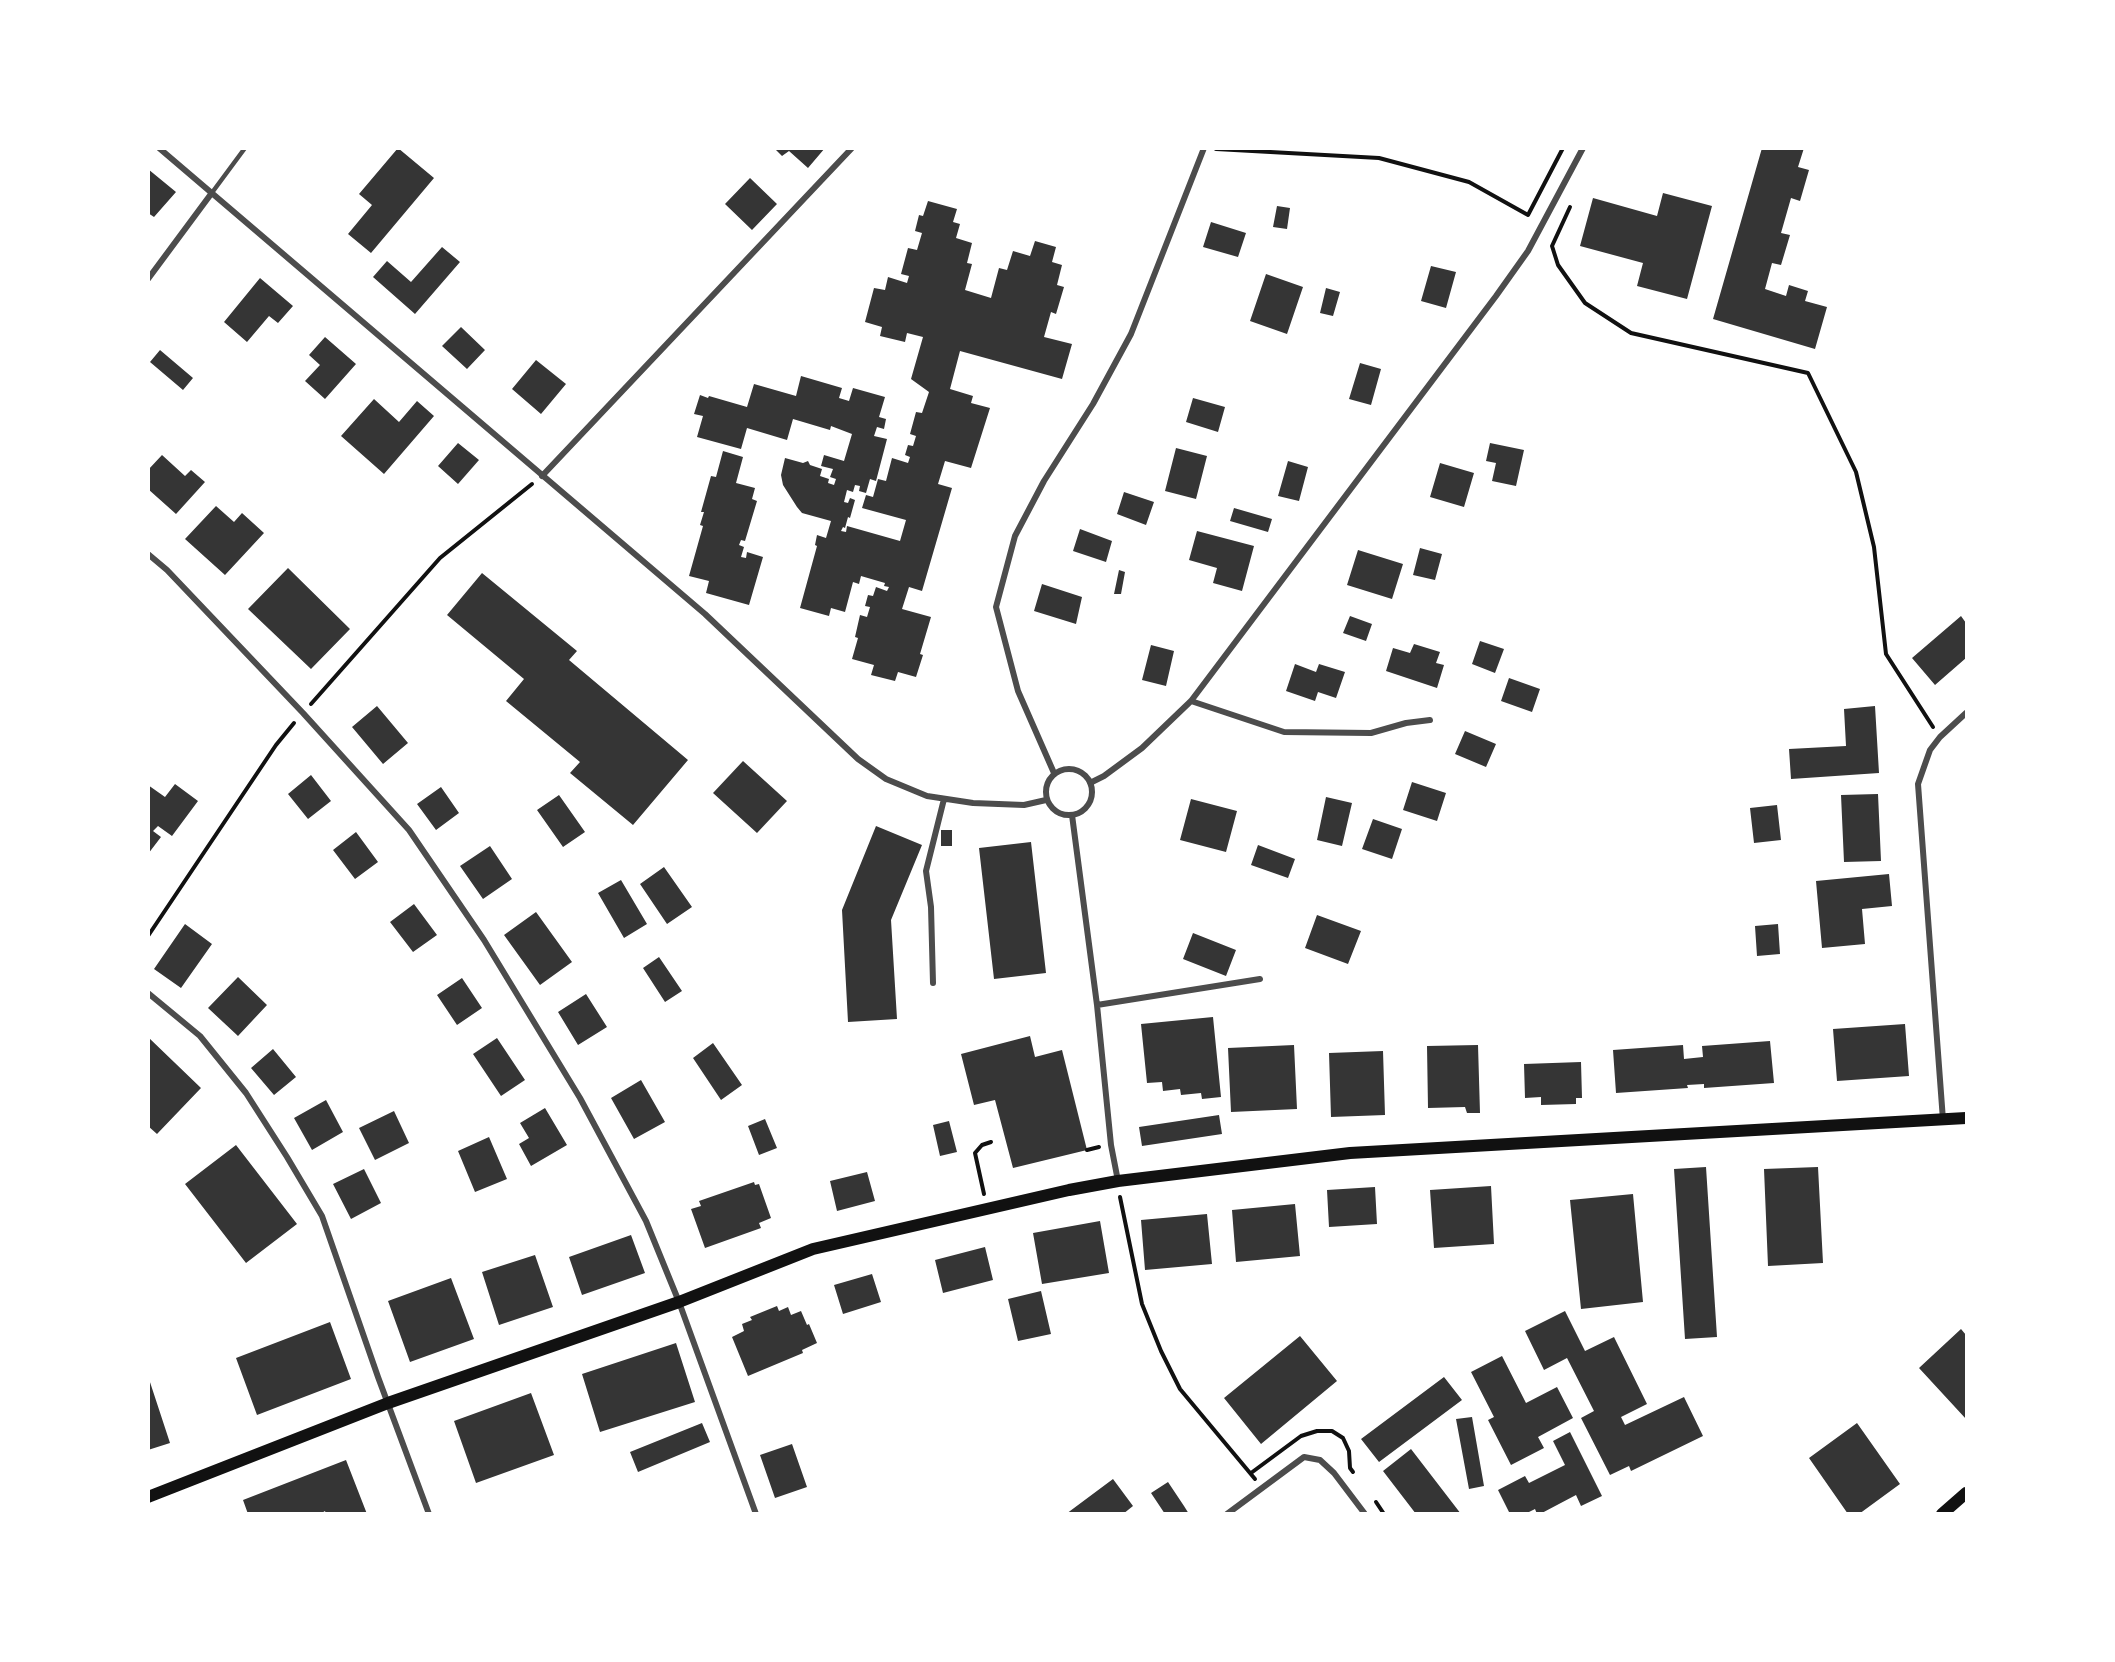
<!DOCTYPE html>
<html>
<head>
<meta charset="utf-8">
<style>
  body { margin:0 }
  #map { position:relative; width:2115px; height:1662px; overflow:hidden; background:#fff; font-family:Raleway,sans-serif }
  canvas { display:block }
  .frame { position:absolute; inset:0; border:150px solid #fff; pointer-events:none }
</style>
</head>
<body>
<div id="map">
<canvas width="2115" height="1662"></canvas>
<div class="frame"></div>
</div>
<script>
const ctx = document.querySelector('canvas').getContext('2d');
ctx.lineJoin = 'round';
function paint(path, color) {
  ctx.fillStyle = color;
  ctx.fill(path, 'evenodd');
}
function poly(rows) {
  const path = new Path2D();
  for (const r of rows) {
    if (r.length === 3) {
      path.moveTo(r[0] + r[2], r[1]);
      path.arc(r[0], r[1], r[2], 0, 2 * Math.PI);
      continue;
    }
    path.moveTo(r[0], r[1]);
    for (let i = 2; i < r.length; i += 2) path.lineTo(r[i], r[i + 1]);
  }
  return path;
}
function trace(path, color, width, dash) {
  ctx.strokeStyle = color;
  ctx.lineWidth = width;
  ctx.lineCap = dash ? 'butt' : 'round';
  ctx.setLineDash(dash || []);
  ctx.stroke(path);
}
const building = poly([
  [398,148,434,178,371,253,348,234,372,205,359,194],
  [774,148,825,148,808,168,789,151,782,156],
  [1762,148,1804,148,1798,167,1809,170,1800,201,1791,198,1781,233,1790,235,1781,265,1772,263,1765,289,1786,296,1789,285,1808,291,1805,301,1827,307,1815,349,1713,319],
  [148,169,176,192,154,217,148,213],
  [750,178,777,204,752,230,725,204],
  [1663,193,1712,206,1687,299,1637,286,1643,263,1580,246,1593,198,1657,216],
  [928,201,957,209,953,222,960,224,956,238,972,243,967,263,972,264,965,290,991,298,999,268,1007,270,1013,251,1030,256,1035,241,1056,247,1052,262,1062,265,1057,285,1064,287,1056,314,1051,312,1044,337,1072,344,1062,379,960,351,950,389,973,396,971,403,990,408,971,468,945,461,938,484,952,488,922,591,909,587,902,609,931,617,920,654,923,655,916,677,898,672,895,681,871,675,874,665,852,659,858,638,855,637,860,615,867,617,870,607,865,606,868,595,873,596,876,587,887,591,889,587,884,586,885,583,861,576,859,584,853,582,845,612,831,608,829,616,800,608,817,546,815,545,817,535,826,538,831,521,802,513,797,507,783,485,781,475,785,458,803,463,808,461,810,465,822,469,820,476,829,479,828,483,834,485,836,479,830,477,833,469,821,466,824,455,844,461,852,434,831,426,830,430,793,419,787,440,747,428,741,449,697,437,703,416,694,414,700,395,708,398,709,396,747,407,754,384,796,396,801,376,842,388,839,398,849,401,853,388,885,397,879,417,886,419,884,429,877,427,874,436,887,439,876,481,870,479,866,493,859,491,860,486,855,485,853,492,847,490,844,502,848,503,850,498,855,500,850,518,848,517,845,528,843,527,841,531,846,532,847,526,900,541,906,520,862,508,866,495,873,497,878,479,886,481,892,458,908,463,910,457,905,455,908,445,913,446,916,436,910,434,916,412,922,413,929,392,911,379,923,337,907,333,905,342,880,336,882,327,865,322,874,288,885,290,888,277,907,283,909,276,901,274,908,248,917,250,922,233,915,231,919,215,923,216],
  [1277,206,1290,208,1287,229,1273,227],
  [1211,222,1246,233,1238,257,1203,247],
  [442,247,460,262,415,314,373,277,387,261,411,282],
  [1431,266,1456,272,1446,308,1421,301],
  [1266,274,1303,287,1287,334,1250,321],
  [260,278,293,306,278,323,269,316,247,342,224,322],
  [1326,288,1340,292,1333,316,1320,313],
  [461,327,485,350,467,369,442,346],
  [325,337,356,364,325,399,305,381,320,365,309,355],
  [160,350,193,378,183,390,150,362],
  [536,360,566,384,541,414,512,389],
  [1360,363,1381,369,1371,405,1349,399],
  [1193,398,1225,407,1218,432,1186,422],
  [374,399,399,422,417,401,434,416,384,474,341,436],
  [458,443,479,460,458,484,438,466],
  [1490,443,1524,450,1516,486,1492,481,1496,463,1486,461],
  [1176,448,1207,456,1196,499,1165,491],
  [723,451,743,457,736,483,755,488,752,499,757,501,745,541,741,540,739,545,744,547,741,557,746,558,747,552,763,557,749,605,706,593,709,581,689,576,703,526,700,525,704,512,701,512,711,476,716,477],
  [162,455,185,476,191,470,205,482,176,514,148,489,148,470],
  [1288,461,1308,467,1299,501,1278,496],
  [1440,463,1474,473,1464,507,1430,497],
  [1124,492,1154,502,1146,525,1117,514],
  [216,506,234,522,242,513,264,533,225,575,185,539],
  [1234,508,1272,519,1268,532,1230,521],
  [1080,529,1112,541,1106,562,1073,551],
  [1197,531,1254,546,1242,591,1213,583,1217,568,1189,560],
  [1420,548,1442,554,1435,580,1413,575],
  [1358,550,1403,564,1392,599,1347,585],
  [288,568,350,629,311,669,248,609],
  [1119,570,1125,572,1121,594,1114,594],
  [482,573,577,651,569,660,688,760,633,825,570,773,580,762,506,701,524,679,447,615],
  [1042,584,1082,597,1076,624,1034,611],
  [1350,616,1372,624,1366,641,1343,633],
  [1961,616,1966,623,1966,658,1935,685,1912,658],
  [1480,641,1504,649,1495,673,1472,664],
  [1414,644,1440,652,1436,663,1444,665,1437,688,1386,671,1393,648,1410,653],
  [1151,645,1174,651,1166,686,1142,680],
  [1295,664,1316,672,1319,664,1345,672,1336,698,1318,692,1315,701,1286,691],
  [1509,678,1540,689,1532,712,1501,701],
  [377,706,408,743,383,764,352,727],
  [1875,706,1879,773,1791,779,1789,749,1846,746,1844,709],
  [1465,731,1496,744,1486,767,1455,754],
  [743,761,787,801,757,833,713,793],
  [311,775,331,801,308,819,288,794],
  [1412,782,1446,793,1437,821,1403,810],
  [175,784,198,801,172,836,158,826,153,831,161,837,148,854,148,785,165,797],
  [441,787,459,813,436,830,417,804],
  [1878,794,1881,861,1844,862,1841,795],
  [559,795,585,832,563,847,537,810],
  [1326,797,1352,803,1342,846,1317,840],
  [1191,799,1237,811,1226,852,1180,840],
  [1777,805,1781,840,1754,843,1750,808],
  [1373,819,1402,829,1392,859,1362,849],
  [876,826,922,845,891,920,897,1019,848,1022,842,910],
  [941,830,952,830,952,846,941,846],
  [356,832,378,862,355,879,333,850],
  [1031,842,1046,973,994,979,979,848],
  [1258,845,1295,859,1288,878,1251,865],
  [490,846,512,879,483,899,460,866],
  [664,867,692,907,667,924,640,884],
  [1889,874,1892,906,1862,909,1865,944,1822,948,1816,881],
  [621,880,647,924,624,938,598,893],
  [414,904,437,935,413,952,390,922],
  [536,912,572,962,540,985,504,935],
  [1317,915,1361,931,1348,964,1305,948],
  [185,924,212,944,181,988,154,969],
  [1778,924,1780,954,1757,956,1755,926],
  [1193,933,1236,950,1226,976,1183,959],
  [659,957,682,991,665,1002,643,968],
  [238,977,267,1005,238,1036,208,1008],
  [462,978,482,1008,457,1025,437,995],
  [586,994,607,1027,578,1045,558,1012],
  [1213,1017,1221,1097,1202,1099,1201,1093,1181,1095,1180,1089,1163,1091,1162,1082,1147,1083,1141,1024],
  [1905,1024,1909,1076,1837,1081,1833,1029],
  [1030,1036,1035,1057,1062,1050,1087,1150,1013,1168,995,1100,974,1105,961,1054],
  [148,1037,201,1088,157,1134,148,1126],
  [497,1038,525,1080,501,1096,473,1054],
  [1770,1041,1774,1083,1704,1088,1704,1084,1687,1085,1688,1088,1616,1093,1613,1050,1683,1045,1684,1059,1703,1057,1702,1046],
  [713,1043,742,1085,721,1100,693,1058],
  [1294,1045,1297,1109,1231,1112,1228,1048],
  [1478,1045,1480,1113,1467,1113,1465,1107,1428,1108,1427,1046],
  [273,1049,296,1077,274,1095,251,1068],
  [1383,1051,1385,1115,1331,1117,1329,1053],
  [1581,1062,1582,1098,1576,1098,1576,1104,1541,1105,1541,1097,1525,1098,1524,1064],
  [641,1080,665,1122,634,1139,611,1098],
  [326,1100,343,1132,312,1150,294,1118],
  [545,1108,567,1145,531,1166,519,1144,529,1138,520,1123],
  [394,1111,409,1143,375,1160,359,1128],
  [1219,1115,1222,1134,1142,1146,1139,1127],
  [765,1119,777,1148,759,1155,748,1126],
  [949,1121,957,1152,940,1156,933,1125],
  [489,1137,507,1179,475,1192,458,1151],
  [236,1145,297,1224,246,1263,185,1184],
  [1706,1167,1717,1337,1685,1339,1674,1169],
  [1818,1167,1823,1263,1768,1266,1764,1169],
  [364,1169,381,1203,351,1219,333,1184],
  [867,1172,875,1201,837,1211,830,1181],
  [754,1182,755,1185,759,1184,771,1218,759,1223,761,1228,705,1248,691,1209,701,1206,699,1201],
  [1491,1186,1494,1244,1434,1248,1430,1190],
  [1375,1187,1377,1224,1329,1227,1327,1190],
  [1633,1194,1643,1302,1581,1309,1570,1200],
  [1295,1204,1300,1256,1236,1262,1232,1210],
  [1207,1214,1212,1264,1145,1270,1141,1220],
  [1100,1221,1109,1273,1042,1284,1033,1233],
  [631,1235,645,1273,582,1295,569,1257],
  [985,1247,993,1280,943,1293,935,1260],
  [535,1255,553,1307,499,1325,482,1272],
  [872,1274,881,1302,843,1314,834,1285],
  [451,1278,474,1339,410,1362,388,1301],
  [1041,1291,1051,1334,1018,1341,1008,1299],
  [777,1306,779,1311,788,1307,791,1315,801,1311,807,1325,809,1324,817,1343,802,1350,803,1353,748,1376,732,1337,744,1331,742,1324,752,1320,750,1317],
  [1565,1311,1585,1351,1614,1337,1647,1404,1621,1417,1625,1425,1684,1397,1703,1436,1631,1471,1629,1466,1610,1475,1581,1418,1594,1411,1567,1358,1544,1370,1525,1331],
  [330,1322,351,1379,257,1415,236,1358],
  [1961,1329,1966,1335,1966,1419,1919,1368],
  [1300,1336,1337,1381,1261,1444,1224,1398],
  [676,1343,695,1402,600,1432,582,1374],
  [1502,1356,1526,1403,1557,1387,1573,1418,1538,1437,1544,1448,1511,1465,1488,1420,1494,1417,1471,1372],
  [148,1376,170,1443,148,1450],
  [1444,1377,1462,1400,1379,1462,1361,1439],
  [531,1393,554,1455,476,1483,454,1421],
  [1472,1417,1484,1486,1469,1489,1456,1419],
  [702,1423,710,1442,638,1472,630,1452],
  [1857,1423,1900,1484,1859,1514,1848,1514,1809,1458],
  [1570,1432,1602,1496,1581,1506,1576,1495,1540,1514,1537,1514,1535,1509,1525,1514,1510,1514,1498,1490,1525,1476,1529,1483,1565,1465,1553,1441],
  [792,1444,807,1487,775,1498,760,1455],
  [1411,1449,1461,1514,1416,1514,1383,1471],
  [346,1460,367,1514,326,1514,325,1511,320,1514,248,1514,243,1500],
  [1113,1479,1133,1506,1123,1514,1066,1514],
  [1168,1482,1184,1506,1189,1514,1165,1514,1151,1493]
]);
const path = poly([
  [1216,149,1379,158,1469,182,1528,215,1563,148],
  [1570,207,1552,246,1558,265,1585,303,1631,333,1808,373,1856,472,1874,547,1886,654,1933,727],
  [311,704,440,558,532,484],
  [148,936,276,745,294,723],
  [1087,1150,1099,1147],
  [984,1194,975,1153,982,1145,991,1142],
  [1120,1197,1142,1304,1161,1351,1180,1389,1255,1479],
  [1251,1473,1301,1436,1317,1431,1332,1431,1343,1438,1349,1451,1350,1468,1353,1472],
  [1376,1502,1384,1514]
]);
const service = poly([
  [211,194,245,148]
]);
const minor = poly([
  [159,148,705,614,858,759,886,779,927,796,973,803,1024,805,1046,800],
  [148,279,211,194],
  [542,476,852,148],
  [148,554,167,570,303,713,409,830,484,940,580,1098,646,1221,679,1302,756,1514],
  [1191,701,1284,732,1371,733,1406,723,1430,720],
  [1069,792,23],
  [1054,773,1018,691,996,607,1015,536,1044,481,1093,404,1131,334,1204,148],
  [1090,783,1104,776,1142,748,1191,701,1496,296,1528,251,1583,148],
  [1072,815,1097,1005,1111,1145,1118,1181],
  [933,983,931,907,926,871,944,799],
  [148,993,200,1036,246,1093,287,1157,322,1216,378,1377,429,1514],
  [1097,1005,1260,979],
  [1943,1120,1918,784,1930,750,1940,737,1966,713],
  [1227,1514,1304,1457,1320,1460,1334,1473,1365,1514]
]);
const secondary = poly([
  [148,1497,388,1403,679,1302,813,1249,1069,1190,1118,1181,1350,1153,1966,1118],
  [1942,1514,1966,1493]
]);
paint(building, '#353535');
trace(path, '#111', 4);
trace(service, '#4c4c4c', 4.5);
trace(minor, '#4c4c4c', 6);
trace(secondary, '#111', 12);
</script>
</body>
</html>
